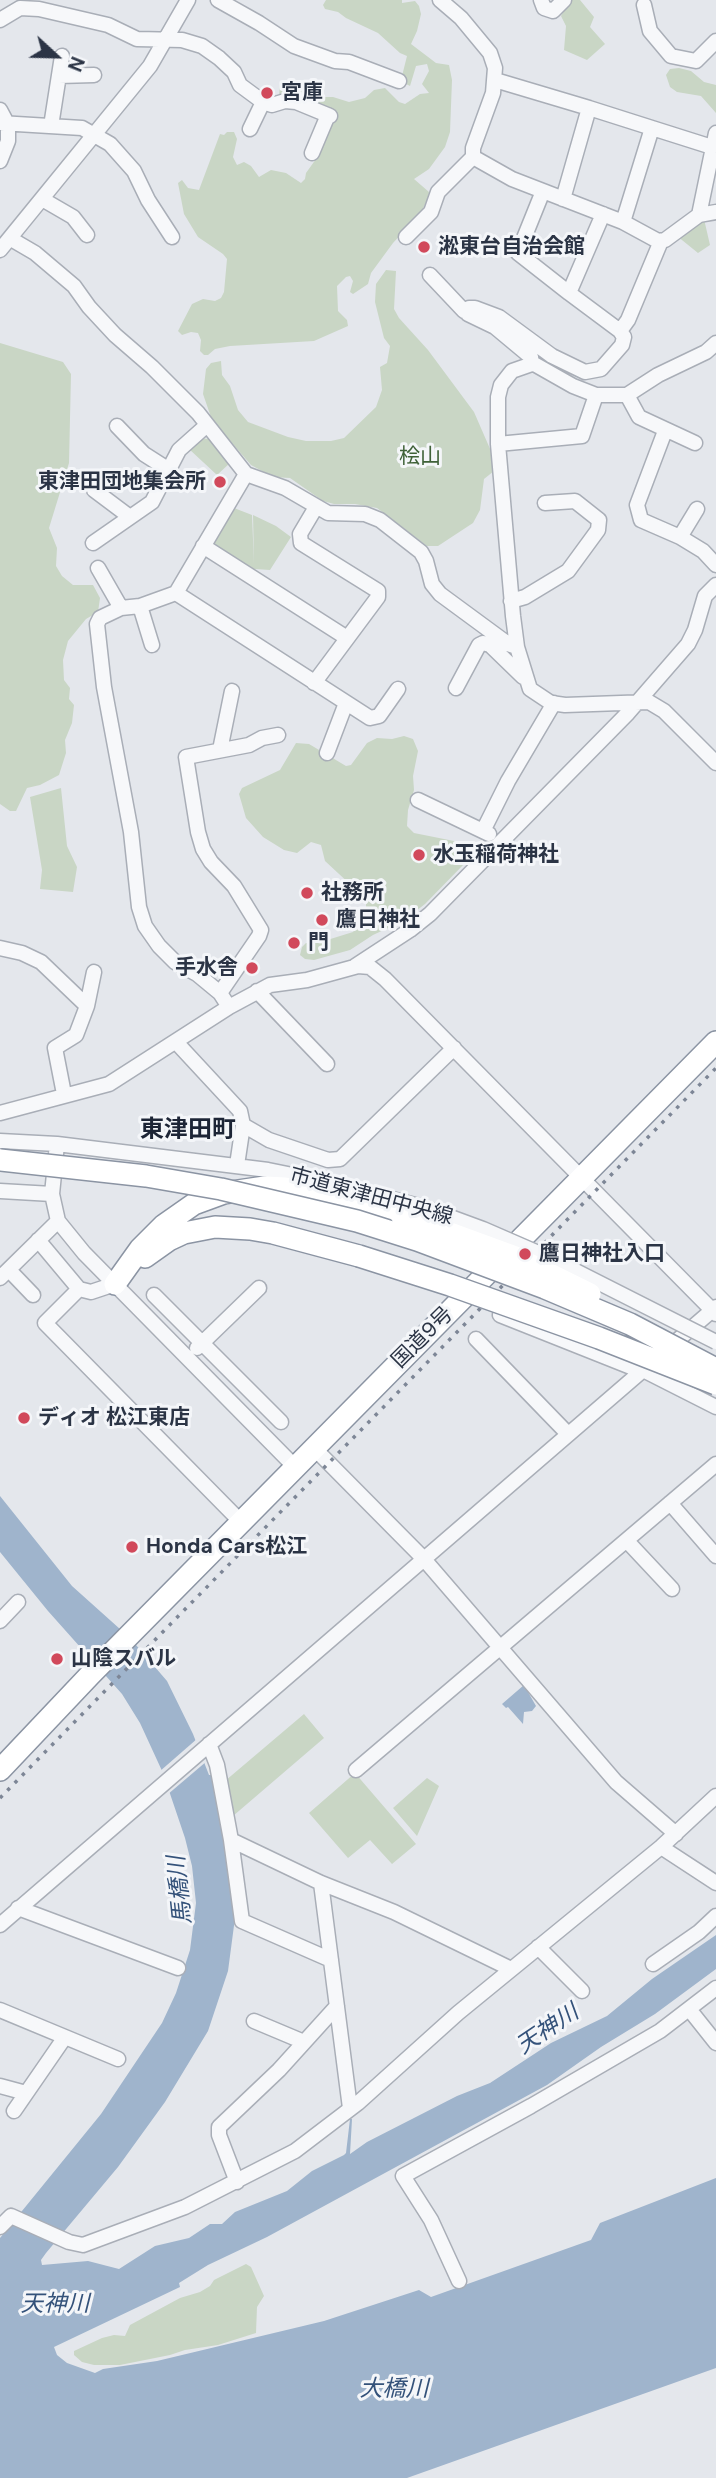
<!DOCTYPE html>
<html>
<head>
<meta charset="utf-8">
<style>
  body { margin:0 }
  #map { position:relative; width:716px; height:2478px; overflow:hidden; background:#e4e7ec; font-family:"DM Sans",sans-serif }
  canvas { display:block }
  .north { position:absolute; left:21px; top:21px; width:70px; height:70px; -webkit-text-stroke:5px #f4f6f9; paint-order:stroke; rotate:112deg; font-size:19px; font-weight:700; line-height:28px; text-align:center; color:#2b3445 }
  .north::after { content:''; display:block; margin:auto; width:24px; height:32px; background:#2b3445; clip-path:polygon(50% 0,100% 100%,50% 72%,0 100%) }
</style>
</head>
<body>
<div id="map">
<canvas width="716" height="2478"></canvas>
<div class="north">N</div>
</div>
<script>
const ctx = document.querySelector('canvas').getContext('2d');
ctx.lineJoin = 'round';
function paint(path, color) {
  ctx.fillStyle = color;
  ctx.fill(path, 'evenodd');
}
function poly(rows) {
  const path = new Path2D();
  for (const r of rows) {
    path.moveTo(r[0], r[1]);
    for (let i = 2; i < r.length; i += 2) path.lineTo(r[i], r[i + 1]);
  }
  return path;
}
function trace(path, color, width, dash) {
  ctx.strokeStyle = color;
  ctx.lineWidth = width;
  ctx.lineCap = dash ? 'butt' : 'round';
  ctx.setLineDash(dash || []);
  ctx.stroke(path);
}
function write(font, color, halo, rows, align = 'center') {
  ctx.font = font + ' "DM Sans","Noto Sans JP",sans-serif';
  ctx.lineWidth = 6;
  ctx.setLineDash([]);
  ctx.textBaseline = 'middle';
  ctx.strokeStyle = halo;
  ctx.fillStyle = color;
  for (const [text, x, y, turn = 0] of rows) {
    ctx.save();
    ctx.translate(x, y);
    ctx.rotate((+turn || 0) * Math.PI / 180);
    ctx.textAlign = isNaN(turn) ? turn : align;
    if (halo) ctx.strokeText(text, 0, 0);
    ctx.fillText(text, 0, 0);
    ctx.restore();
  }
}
const green = poly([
  [326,0,402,0,402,3,415,1,419,6,421,14,417,31,411,44,436,63,449,65,452,80,450,132,445,147,429,169,414,179,429,192,428,198,421,213,393,243,371,273,368,284,353,294,350,292,353,281,350,276,346,277,337,286,338,311,347,320,348,326,314,341,230,346,215,349,208,355,204,355,200,351,201,340,198,333,191,332,182,335,178,331,192,304,203,299,215,301,221,298,224,292,227,259,223,254,198,237,184,214,178,183,182,180,188,188,199,190,220,134,224,135,227,132,234,132,237,139,233,157,237,165,244,162,251,166,259,177,271,170,286,173,301,183,305,179,306,173,316,159,333,120,279,97,280,84,285,81,294,81,320,97,333,97,349,102,365,98,374,90,385,88,399,102,405,104,420,94,429,93,422,84,429,71,427,64,416,66,410,86,404,83,401,80,407,56,400,53,378,33,346,18,338,12,325,9,323,5],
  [570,0,580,0,594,17,590,27,605,44,587,60,564,50,566,26,561,16],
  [679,68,691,71,704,82,716,85,716,113,701,96,677,92,670,87,666,75,670,69],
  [704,219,710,245,698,253,677,236],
  [386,270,396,271,394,309,399,318,428,350,474,412,494,458,494,471,484,479,480,510,473,523,438,546,427,546,377,508,355,504,334,504,323,501,290,478,273,477,251,465,212,420,203,394,206,369,211,363,221,361,222,375,230,386,238,410,248,422,288,437,306,441,331,441,344,438,376,407,382,390,380,367,387,363,390,346,384,338,375,302,376,284],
  [0,343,63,362,71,374,69,463,49,528,57,548,56,566,62,576,73,585,93,585,100,598,98,612,86,619,68,641,63,660,64,680,70,688,69,699,74,705,72,723,65,740,66,753,59,775,40,785,27,788,16,811,10,811,0,804],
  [199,438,209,439,220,448,230,463,217,475,189,449],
  [234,508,252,515,254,564,253,515,276,526,291,537,270,570,255,569,254,573,213,549,211,542],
  [404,736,413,739,418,751,413,776,414,790,408,810,407,826,414,833,454,841,464,845,469,853,467,861,425,904,403,921,373,935,350,950,314,960,305,959,300,955,302,947,306,943,324,941,353,932,363,920,366,910,366,899,325,861,321,845,311,842,297,853,284,850,263,837,246,818,239,794,242,788,280,770,296,743,309,744,346,766,351,765,367,743,377,738,392,739],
  [61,788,67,846,77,867,73,892,40,889,42,870,30,797],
  [304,1714,324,1738,233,1816,225,1781],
  [355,1773,416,1844,392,1864,370,1840,348,1858,309,1813],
  [427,1778,439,1786,417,1836,393,1808],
  [246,2264,251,2267,264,2296,257,2307,256,2333,218,2345,185,2350,170,2355,120,2365,94,2365,82,2362,74,2355,74,2351,102,2338,114,2335,125,2336,130,2325,180,2298,200,2292,210,2286,214,2280]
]);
const water = poly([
  [0,1496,72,1586,130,1638,167,1681,193,1734,209,1775,212,1775,225,1837,235,1918,228,1971,208,2031,165,2102,118,2167,46,2253,41,2260,42,2265,88,2261,119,2269,155,2246,189,2238,210,2224,222,2224,235,2212,287,2191,312,2171,344,2155,346,2153,350,2119,352,2119,350,2154,367,2142,457,2096,490,2083,551,2043,607,2016,652,1979,716,1935,716,1969,655,2014,601,2047,547,2085,267,2237,208,2265,179,2283,180,2287,54,2347,57,2355,67,2363,95,2373,103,2369,157,2361,324,2321,419,2290,431,2297,591,2240,600,2223,716,2178,716,2368,407,2478,0,2478,0,2238,101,2114,162,2023,176,1993,190,1950,196,1903,192,1866,185,1838,163,1773,140,1723,122,1694,48,1611,0,1552],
  [524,1685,536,1706,532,1711,524,1712,523,1724,508,1707,506,1708,502,1704]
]);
const pier = poly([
  [198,1738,207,1761,167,1795,159,1772]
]);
const minor = poly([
  [218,0,259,23,294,46,335,61,349,62,399,81],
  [440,0,461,18,490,53,495,68,493,93,473,148,473,157,512,179,623,222,658,241,665,240,699,215,716,212],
  [541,0,544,8,553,11,564,0],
  [644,5,650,31,671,56,696,61,716,41],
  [0,20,20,8,39,9,108,25,137,39,182,40,202,46,219,58,234,72,240,85,263,102,272,105,285,101,296,102,330,116],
  [59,76,94,75],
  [495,80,589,108,563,199],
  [589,108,652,128],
  [0,110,8,125,8,141,0,161],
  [0,123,82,128,110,144,134,171,148,200,172,237],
  [51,126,62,56],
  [250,129,263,102],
  [312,153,328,115],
  [543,191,518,253,569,293,603,214],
  [42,199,73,217,87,235],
  [699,215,716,133],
  [623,222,652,128,712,147],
  [406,237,431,212,438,192,473,157],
  [11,239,35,253,74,286,89,307,115,335,152,367,198,413,246,474],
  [0,250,150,66,188,0],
  [430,275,464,311,469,308,475,308,499,317,552,356,585,372,601,369,622,345,624,337,620,331,569,293],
  [468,314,495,327,531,357,532,364],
  [620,331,628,320,661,241],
  [716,343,706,352,658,375,627,395,596,395,573,386,536,365,532,364,512,371,501,385,498,397,498,444,513,616,517,647,530,689,551,703,565,705,649,702,664,711,716,763],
  [627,395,639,417,695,443],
  [117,426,144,454,169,470],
  [665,431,637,505,641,520,680,537,697,509],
  [498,444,582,436,596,395],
  [94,490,130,517],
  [680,537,703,551,716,565],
  [93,543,152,502,179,450,207,425],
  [203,546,347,638],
  [98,568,121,608],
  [176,593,370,718,379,716,398,689],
  [511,601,525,597,568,571,598,530,599,520,575,501,545,503],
  [140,606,152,645],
  [314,683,378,597,378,591,301,543,300,534,316,507],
  [456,688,479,645,483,643,490,645,523,677],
  [220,750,232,691],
  [327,753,346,703],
  [418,800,489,834],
  [484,829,508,781,554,703],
  [0,948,22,953,41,962,87,1006,76,1035,55,1048,64,1094],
  [355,966,410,930,430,914,628,713,688,644,695,630,705,596,716,585],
  [257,991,327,1064],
  [220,993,259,936,261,930,234,886,211,862,203,849,198,832,186,757,249,745,262,738,278,735],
  [87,1006,94,972],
  [229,1007,220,993,197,974,175,962,159,946,145,926,139,907,131,832,104,687,97,624,100,618,121,608,140,606,176,593,246,474,285,488,328,513,365,514,380,520,421,552,426,561,432,584,440,594,508,644,517,647],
  [176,1042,240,1111,243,1125,237,1165],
  [0,1113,109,1084,229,1007,270,985,307,980,358,966,370,967,385,979,716,1314],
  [243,1125,269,1140,328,1160,340,1159,454,1048],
  [0,1141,57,1144,268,1170,332,1183,426,1208],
  [57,1144,52,1194,58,1221,84,1253,295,1467],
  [0,1191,52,1194],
  [38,1240,79,1289,91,1292,115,1284],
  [9,1270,33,1295],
  [0,1278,58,1221],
  [79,1289,45,1323,242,1523],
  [154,1295,281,1422],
  [500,1315,641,1371],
  [476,1339,568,1434],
  [197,1348,259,1288],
  [643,1370,716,1407],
  [314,1448,423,1558,616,1782,676,1834],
  [670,1503,716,1556],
  [627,1541,672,1589],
  [0,1621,18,1602],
  [209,1744,217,1765,231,1840,321,1883,394,1912,511,1969],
  [356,1770,716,1464],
  [231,1840,242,1921,331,1960],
  [661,1847,716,1883],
  [321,1883,350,2108],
  [18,1908,178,1968],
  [0,1925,716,1307],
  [538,1947,582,1991],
  [653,1964,699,1932,716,1916],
  [689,2009,716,2043],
  [0,2010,118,2059],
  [254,2021,304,2042],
  [0,2086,26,2093],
  [14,2111,65,2037],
  [237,2182,219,2135,219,2127,279,2070,337,2006],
  [0,2227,11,2216,69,2242,83,2245,185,2207,295,2151,358,2103,458,2013,661,1847,716,1796],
  [459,2281,431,2220,403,2176,531,2106,660,2031,716,1988]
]);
const highway = poly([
  [145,1257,169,1240,184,1233,215,1227,250,1229,273,1233,359,1256],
  [115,1284,140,1249,164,1225,194,1204,224,1193,265,1187,285,1188,345,1199,401,1215],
  [0,1770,90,1675,716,1042]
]);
const rail = poly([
  [0,1798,716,1068]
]);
const minorBridge = poly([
  [426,1208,483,1229,552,1259,716,1342]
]);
const highwayBridge = poly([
  [0,1160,146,1176,221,1189,357,1221,417,1240,545,1288,630,1324,716,1369],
  [401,1215,513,1256,590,1294],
  [359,1256,450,1285,599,1338,716,1384]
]);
const markers = [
  [267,93,7,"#d1495b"],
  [424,247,7,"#d1495b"],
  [220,482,7,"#d1495b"],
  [419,855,7,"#d1495b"],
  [307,893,7,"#d1495b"],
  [322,920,7,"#d1495b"],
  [294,943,7,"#d1495b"],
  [252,968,7,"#d1495b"],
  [525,1254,7,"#d1495b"],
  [24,1418,7,"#d1495b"],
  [132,1547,7,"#d1495b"],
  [57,1659,7,"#d1495b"]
];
const poiNames = [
  ["宮庫",281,93],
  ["淞東台自治会館",438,247],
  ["東津田団地集会所",206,482,"right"],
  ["水玉稲荷神社",433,855],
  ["社務所",321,893],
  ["鷹日神社",336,920],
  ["門",308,943],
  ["手水舎",238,968,"right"],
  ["鷹日神社入口",539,1254],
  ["ディオ 松江東店",38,1418],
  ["Honda Cars松江",146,1547],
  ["山陰スバル",71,1659]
];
const parkNames = [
  ["桧山",420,457]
];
const streetNames = [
  ["市道東津田中央線",371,1197,15],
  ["国道9号",423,1338,-45]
];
const waterNames = [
  ["馬橋川",181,1890,-96],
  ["天神川",548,2030,-34],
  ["天神川",55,2305],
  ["大橋川",394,2390]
];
const quarterNames = [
  ["東津田町",188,1131]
];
paint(green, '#c9d6c5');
paint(water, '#9fb4cc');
paint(pier, '#e4e7ec');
trace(minor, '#a9aeb7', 17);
trace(highway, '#8b94a3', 24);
trace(minor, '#f7f8fa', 14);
trace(highway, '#fff', 21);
trace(rail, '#7d8696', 3.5, [3.5, 7]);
trace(minorBridge, '#a9aeb7', 17, []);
trace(highwayBridge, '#8b94a3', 24, []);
trace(minorBridge, '#f7f8fa', 14);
trace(highwayBridge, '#fff', 21);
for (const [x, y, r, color] of markers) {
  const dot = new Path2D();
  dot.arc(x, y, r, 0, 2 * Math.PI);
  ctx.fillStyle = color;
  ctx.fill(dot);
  trace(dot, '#f4f6f9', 2.5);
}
write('bold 21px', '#2b3445', '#f4f6f9', poiNames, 'left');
write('21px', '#3f6138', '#f4f6f9', parkNames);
write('21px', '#2b3445', '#f4f6f9', streetNames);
write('italic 23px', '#34527a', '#f4f6f9', waterNames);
write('bold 24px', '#1d2536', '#f4f6f9', quarterNames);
</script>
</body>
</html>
